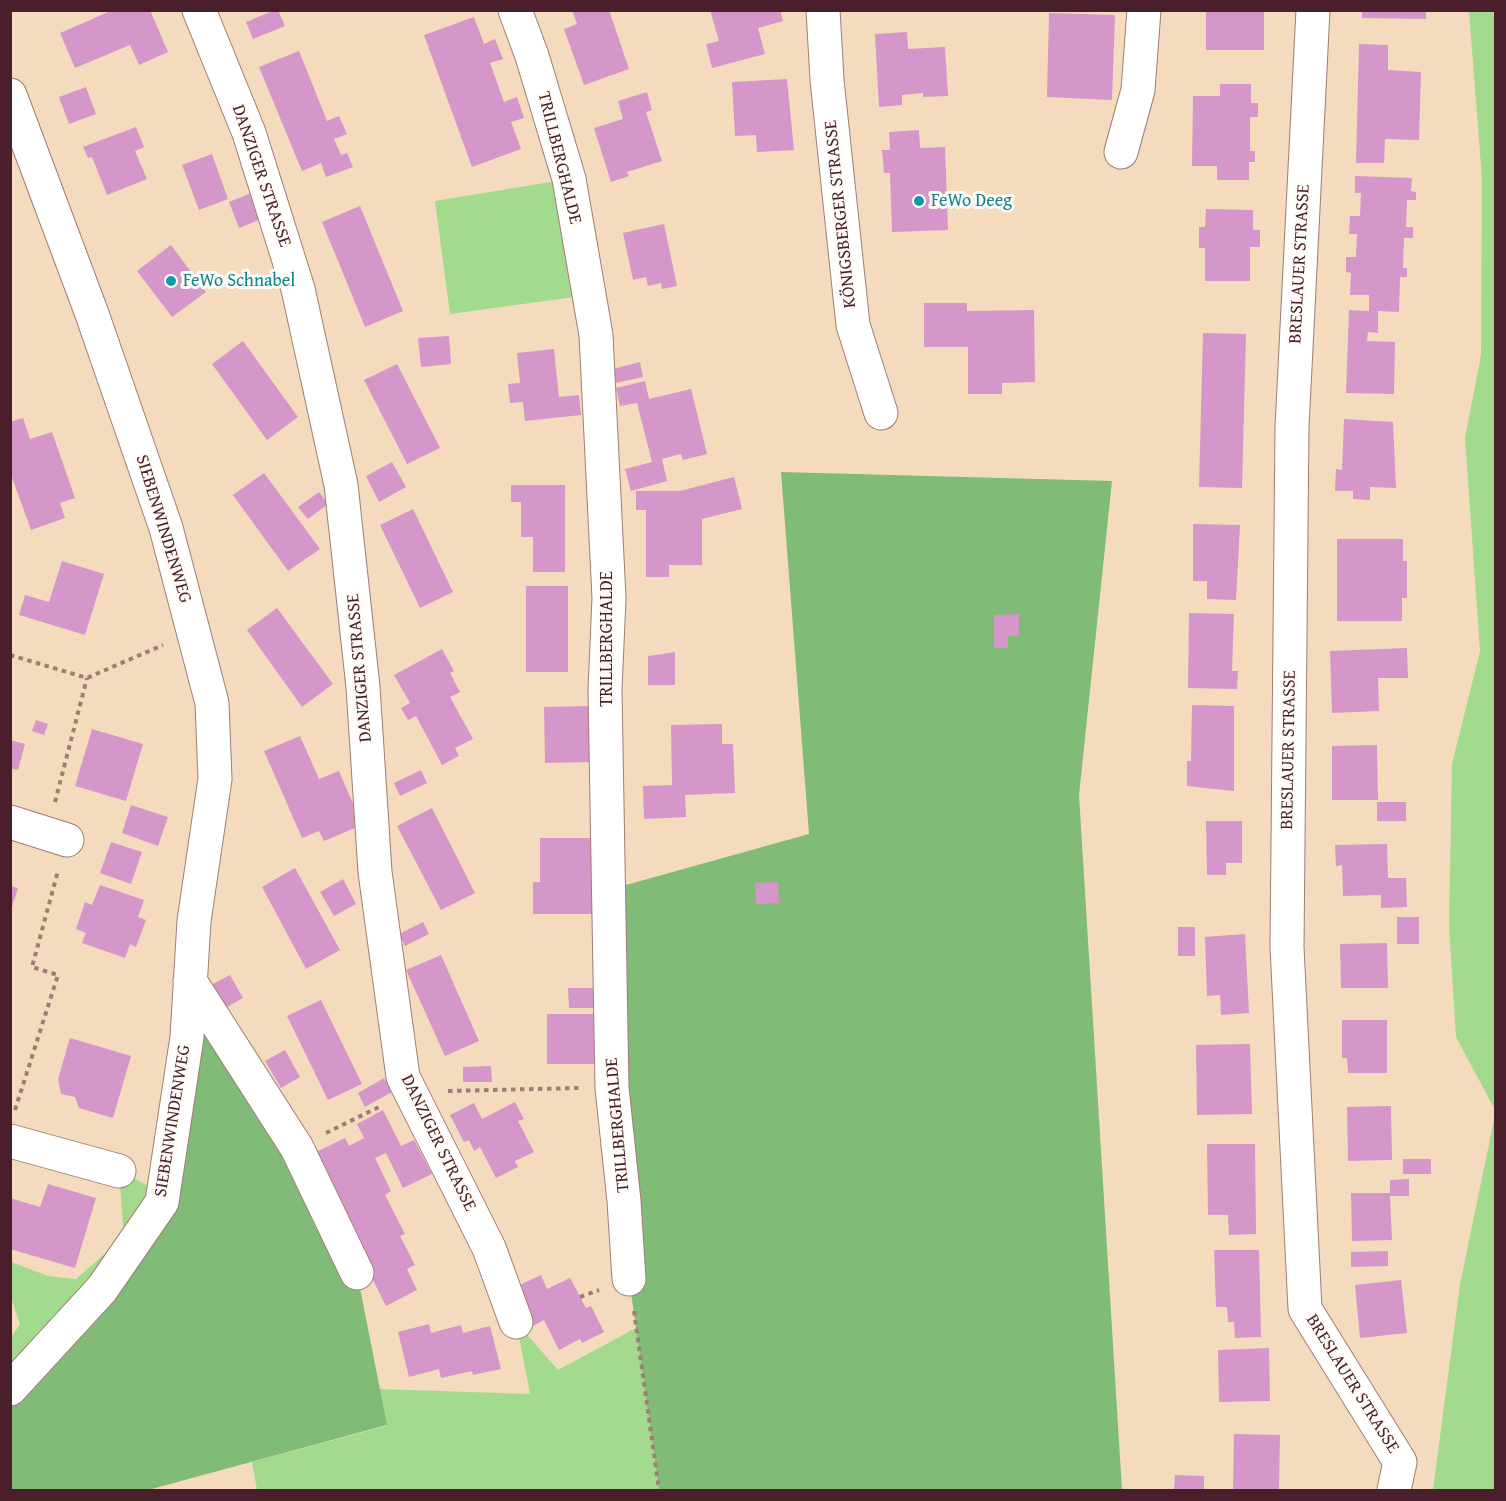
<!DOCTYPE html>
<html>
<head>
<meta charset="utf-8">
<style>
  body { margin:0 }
  #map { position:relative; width:1506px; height:1501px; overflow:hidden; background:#f4dbbe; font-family:"Gentium Book Plus",serif }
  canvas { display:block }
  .frame { position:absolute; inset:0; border:12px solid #4a1f2b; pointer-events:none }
</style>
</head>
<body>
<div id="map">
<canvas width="1506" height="1501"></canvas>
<div class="frame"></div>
</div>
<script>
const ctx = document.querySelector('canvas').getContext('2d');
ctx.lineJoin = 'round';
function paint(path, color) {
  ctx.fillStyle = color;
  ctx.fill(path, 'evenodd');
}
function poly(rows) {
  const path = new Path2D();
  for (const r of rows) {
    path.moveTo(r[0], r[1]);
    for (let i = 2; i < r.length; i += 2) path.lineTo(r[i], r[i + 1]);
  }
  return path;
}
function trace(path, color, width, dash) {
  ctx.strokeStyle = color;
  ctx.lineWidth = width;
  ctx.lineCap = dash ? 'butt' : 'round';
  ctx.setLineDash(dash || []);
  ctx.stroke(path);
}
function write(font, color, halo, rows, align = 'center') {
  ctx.font = font + ' "Gentium Book Plus",serif';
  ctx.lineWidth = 6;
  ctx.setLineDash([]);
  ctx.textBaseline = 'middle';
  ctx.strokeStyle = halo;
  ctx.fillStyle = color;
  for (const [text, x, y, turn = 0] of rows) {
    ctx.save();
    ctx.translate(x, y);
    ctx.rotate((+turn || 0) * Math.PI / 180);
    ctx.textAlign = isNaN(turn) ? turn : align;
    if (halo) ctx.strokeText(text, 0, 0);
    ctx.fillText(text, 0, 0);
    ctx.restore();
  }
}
const green = poly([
  [1495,10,1496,11,1495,1110,1456,1037,1449,925,1452,764,1480,651,1465,438,1481,355,1482,179,1469,11],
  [569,179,589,295,450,314,435,201],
  [1495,1115,1495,1490,1433,1490,1460,1284],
  [119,1171,145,1184,162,1202,11,1389,10,1339,20,1324,11,1298,11,1262,48,1276,76,1279,124,1237],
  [516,1322,558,1370,636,1328,659,1490,257,1490,252,1462,386,1426,379,1389,530,1394]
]);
const forest = poly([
  [781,472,1112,481,1079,795,1122,1490,659,1490,629,1279,608,890,809,834],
  [190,981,357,1273,387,1425,148,1490,11,1490,10,1389,162,1202]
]);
const building = poly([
  [113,10,150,10,168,52,139,65,130,45,75,68,60,33],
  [275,10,278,10,285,26,253,39,246,22],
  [572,10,609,10,629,69,584,85,564,29,577,24],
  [710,10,780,10,783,21,758,28,765,54,712,68,706,44,719,41],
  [1206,10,1264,10,1264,50,1206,50],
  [1362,10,1426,10,1426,19,1362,18],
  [1049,13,1115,15,1112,100,1047,97],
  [474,17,484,44,495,39,503,59,490,63,504,102,517,97,524,118,511,122,521,149,472,167,424,35],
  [907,32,908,49,945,47,948,96,923,97,923,93,902,95,902,105,879,107,875,34],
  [1359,44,1388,45,1388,70,1421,72,1419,140,1385,139,1384,163,1356,163],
  [299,51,327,121,339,116,347,134,334,139,341,155,347,153,353,167,326,177,321,163,302,171,259,67],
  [787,79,794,150,757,152,756,135,735,136,732,82],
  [1220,84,1251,84,1251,103,1258,103,1258,117,1250,117,1250,151,1255,151,1255,162,1249,162,1249,180,1217,180,1217,166,1192,166,1193,96,1220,96],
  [86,87,96,114,69,124,59,97],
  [647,92,652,110,646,112,662,161,627,172,629,176,611,182,594,128,623,119,618,101],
  [136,127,144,147,135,151,147,179,107,195,92,157,88,158,83,147],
  [919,130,920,148,945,147,948,230,892,232,890,173,884,173,882,150,890,150,889,132],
  [212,154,228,199,199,210,182,165],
  [1355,176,1412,178,1411,191,1416,192,1416,200,1407,200,1406,227,1413,227,1413,238,1404,238,1403,268,1407,268,1407,277,1400,277,1399,312,1378,311,1378,333,1368,332,1367,341,1395,342,1394,394,1346,393,1349,310,1369,311,1369,295,1350,295,1351,273,1346,272,1346,257,1356,257,1357,234,1349,234,1350,216,1360,216,1361,193,1355,193],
  [254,192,264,218,239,228,229,202],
  [360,206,403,311,365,327,322,222],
  [1206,209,1253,210,1253,230,1260,230,1260,247,1250,247,1250,281,1205,281,1205,248,1199,248,1199,227,1205,227],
  [664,224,677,286,662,289,661,283,648,286,646,277,633,280,623,233],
  [171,245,206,292,172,317,137,271],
  [924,303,967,303,967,311,1034,310,1035,382,1002,383,1002,394,968,394,968,347,924,347],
  [1203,333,1246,334,1242,488,1199,487],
  [449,336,451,364,421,367,418,338],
  [243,341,298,417,267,440,212,364],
  [554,349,559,397,579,395,581,415,525,421,523,402,510,403,508,384,520,383,517,353],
  [640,362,643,377,616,383,613,369],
  [397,364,440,448,407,464,364,380],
  [645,381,649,399,691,389,707,454,683,460,681,454,662,459,667,481,631,491,625,469,652,462,637,403,620,406,616,388],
  [23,418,30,439,52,432,75,498,60,503,65,518,31,530,10,472,10,422],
  [1344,419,1393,422,1396,488,1370,487,1370,500,1353,499,1353,491,1335,491,1336,469,1342,470],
  [392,462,406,487,379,502,366,476],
  [264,473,320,549,288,571,233,495],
  [734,477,742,509,702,519,702,565,669,565,669,577,646,577,646,510,636,510,636,491,680,491],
  [511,485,565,485,565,572,533,572,533,537,521,537,521,502,511,502],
  [319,492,328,504,308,519,298,507],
  [413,509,453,592,420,608,380,525],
  [1193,524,1240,525,1236,600,1207,599,1207,581,1193,581],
  [1337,539,1403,539,1403,561,1407,561,1407,598,1402,598,1402,621,1337,621],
  [62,561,104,574,85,635,19,615,25,595,49,602],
  [526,586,568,586,568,672,526,672],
  [277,608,333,684,302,707,247,630],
  [1189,613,1234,614,1232,671,1238,671,1237,689,1188,688],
  [1019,614,1019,636,1008,636,1008,648,994,648,994,615],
  [1407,648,1408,678,1378,678,1379,711,1332,713,1330,651],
  [442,649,454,671,450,673,460,692,450,697,473,739,455,748,459,756,442,765,416,716,408,720,401,708,410,703,394,675],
  [675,652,675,685,648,685,648,656],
  [1192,705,1234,706,1234,791,1187,786,1187,761,1191,761],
  [591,706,592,762,545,763,544,707],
  [36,720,48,724,44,735,32,731],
  [722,724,722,744,733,744,735,793,685,795,686,817,644,819,643,786,672,785,671,725],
  [92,729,143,744,126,801,75,786],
  [300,736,319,779,339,771,362,825,324,841,319,831,302,838,264,751],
  [10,740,25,744,18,770,10,768],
  [1377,745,1378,800,1332,800,1332,746],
  [421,770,427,783,400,796,394,783],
  [1377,802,1406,802,1406,821,1377,821],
  [131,805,168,817,158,846,122,833],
  [432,808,475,893,441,910,397,826],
  [1206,821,1242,821,1242,863,1226,863,1226,875,1207,875],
  [540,838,597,838,597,914,533,914,533,882,540,882],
  [111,842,142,852,131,884,100,873],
  [1387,844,1388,878,1406,878,1407,907,1381,908,1381,895,1343,896,1342,865,1336,866,1335,845],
  [295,868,340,950,306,969,262,887],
  [343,879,356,904,334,916,320,892],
  [778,882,779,903,756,904,755,883],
  [100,885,144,900,138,917,146,920,136,947,130,944,125,958,82,943,86,933,76,929,85,902,92,905],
  [10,886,18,888,11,910,10,910],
  [1397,917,1419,917,1419,944,1397,944],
  [423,922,429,934,405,946,399,934],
  [1178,927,1195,927,1195,956,1178,956],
  [1245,934,1249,1013,1221,1015,1220,995,1207,996,1205,937],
  [1387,943,1388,988,1341,988,1340,944],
  [441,955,479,1041,445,1056,406,970],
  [230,975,243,998,222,1010,209,986],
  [568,988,593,988,593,1008,569,1008],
  [321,1000,362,1084,328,1100,287,1016],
  [547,1014,594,1014,594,1064,547,1064],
  [1342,1020,1387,1020,1387,1073,1348,1073,1347,1058,1342,1058],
  [70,1038,131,1056,113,1118,79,1108,75,1097,61,1094,58,1079],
  [1250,1044,1252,1114,1197,1115,1196,1045],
  [285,1050,300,1077,281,1088,265,1061],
  [491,1066,492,1082,463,1082,463,1067],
  [384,1078,392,1092,365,1107,358,1093],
  [515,1102,524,1119,518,1121,534,1152,515,1161,518,1167,496,1178,480,1147,474,1151,469,1140,464,1142,450,1115,474,1103,482,1119],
  [1391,1106,1392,1160,1348,1161,1347,1107],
  [383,1110,401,1146,414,1140,432,1174,403,1188,386,1153,375,1158,391,1191,385,1195,405,1234,400,1236,415,1265,407,1269,417,1290,386,1306,310,1155,345,1138,349,1146,364,1138,357,1124],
  [1207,1144,1255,1144,1256,1234,1229,1235,1228,1215,1208,1215],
  [1403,1159,1431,1159,1431,1174,1403,1174],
  [1409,1179,1409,1196,1390,1196,1392,1240,1352,1241,1351,1193,1390,1193,1390,1180],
  [48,1184,96,1198,75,1268,10,1249,10,1198,40,1207],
  [1214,1250,1259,1250,1261,1337,1235,1338,1234,1322,1228,1322,1227,1307,1216,1307],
  [1388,1251,1388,1266,1351,1267,1351,1252],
  [541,1275,547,1289,570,1278,586,1308,591,1306,604,1332,582,1343,580,1339,559,1350,544,1320,531,1327,511,1289],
  [1401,1280,1407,1333,1360,1338,1355,1285],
  [429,1324,431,1333,461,1325,463,1333,490,1326,501,1369,473,1375,472,1371,441,1378,439,1369,409,1377,398,1332],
  [1269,1348,1270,1401,1219,1402,1218,1350],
  [1234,1434,1280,1435,1279,1490,1233,1490],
  [1175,1475,1204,1476,1204,1490,1174,1490]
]);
const path = poly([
  [10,655,87,678,163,645],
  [55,802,87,678],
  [448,1091,579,1088],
  [15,1110,58,975,32,967,58,871],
  [326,1133,381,1106],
  [580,1297,599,1290],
  [634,1311,659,1490]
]);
const minor = poly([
  [199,10,249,133,298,289,341,485,363,687,375,872,403,1077,489,1248,516,1322],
  [515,10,532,56,569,179,596,335,609,598,605,690,612,1088,624,1201,629,1279],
  [823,10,827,80,853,325,881,413],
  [1313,10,1292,427,1287,947,1305,1309,1400,1462,1394,1490],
  [10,95,92,314,166,528,212,703,215,779,194,921,187,1037,162,1202,102,1289,10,1389],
  [1121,152,1138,90,1144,10],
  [10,822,67,840],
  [190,981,297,1148,357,1273],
  [10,1141,119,1171]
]);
const markers = [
  [919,201,6,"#0f9aa8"],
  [171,281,6,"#0f9aa8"]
];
const streetNames = [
  ["TRILLBERGHALDE",559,158,76],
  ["DANZIGER STRASSE",261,176,71],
  ["KÖNIGSBERGER STRASSE",841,214,-96],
  ["BRESLAUER STRASSE",1300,264,-87],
  ["SIEBENWINDENWEG",163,529,73],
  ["TRILLBERGHALDE",607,639,-90],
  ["DANZIGER STRASSE",360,668,-95],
  ["BRESLAUER STRASSE",1289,750,-89],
  ["SIEBENWINDENWEG",173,1121,-81],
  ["TRILLBERGHALDE",618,1125,-95],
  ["DANZIGER STRASSE",438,1143,64],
  ["BRESLAUER STRASSE",1352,1384,58]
];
const cultureNames = [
  ["FeWo Deeg",931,201],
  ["FeWo Schnabel",183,281]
];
paint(green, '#a2db8d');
paint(forest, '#81bb78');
paint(building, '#d597c9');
trace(minor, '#9f7d74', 35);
trace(path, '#9f7d74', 4, [4.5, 4.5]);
trace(minor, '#fff', 33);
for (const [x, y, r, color] of markers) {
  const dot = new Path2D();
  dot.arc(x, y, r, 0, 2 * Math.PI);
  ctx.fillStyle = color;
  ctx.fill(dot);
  trace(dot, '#fdfcf7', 2);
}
write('18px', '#4a1f2b', '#fdfcf7', streetNames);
write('18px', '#0d838f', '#fdfcf7', cultureNames, 'left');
</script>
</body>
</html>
